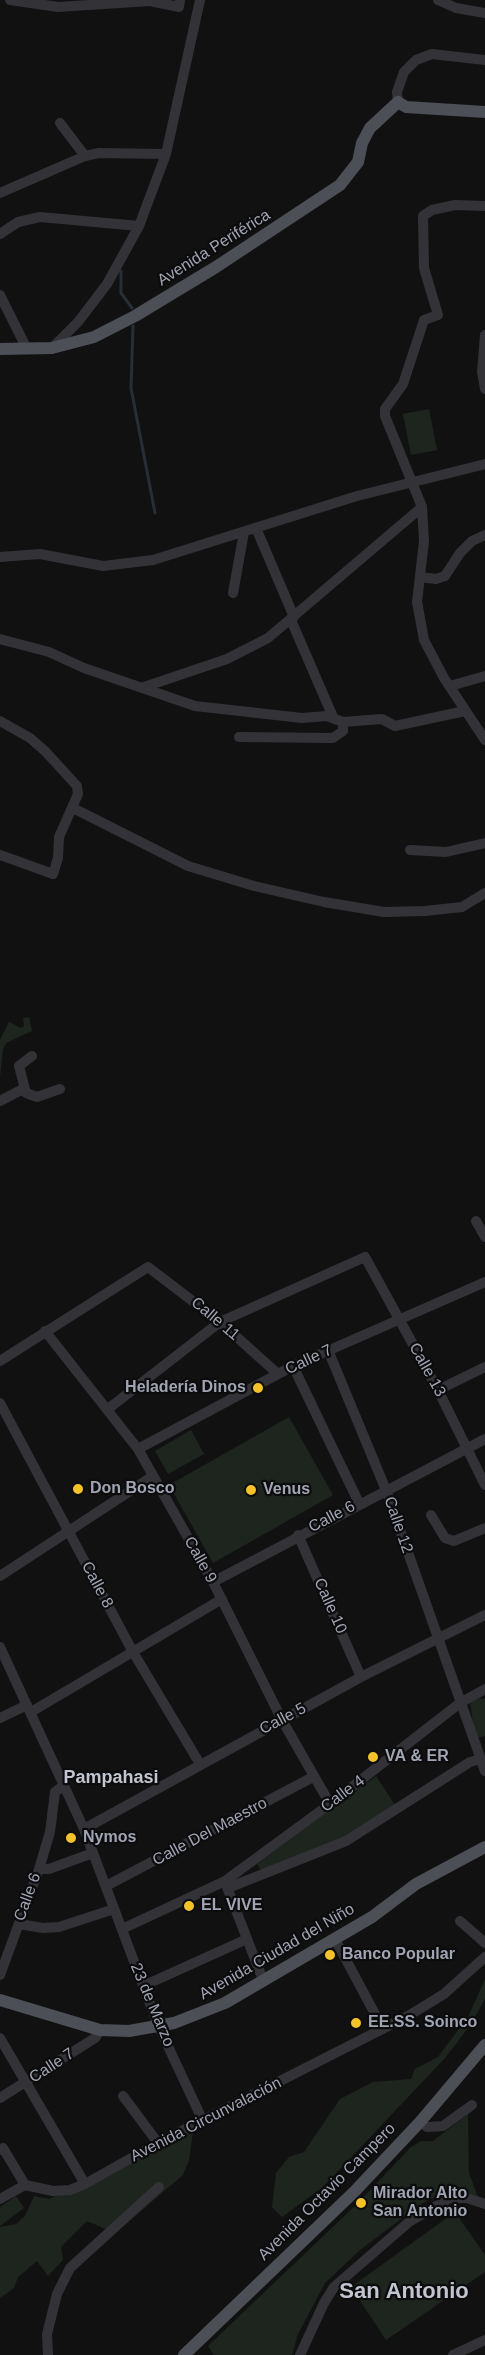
<!DOCTYPE html>
<html>
<head>
<meta charset="utf-8">
<style>
  body { margin:0 }
  canvas { display:block; background:#111112 }
</style>
</head>
<body>
<canvas width="485" height="2355"></canvas>
<script>
const ctx = document.querySelector('canvas').getContext('2d');
ctx.lineJoin = 'round';
function paint(path, color) {
  ctx.fillStyle = color;
  ctx.fill(path, 'evenodd');
}
function poly(rows) {
  const path = new Path2D();
  for (const r of rows) {
    path.moveTo(r[0], r[1]);
    for (let i = 2; i < r.length; i += 2) path.lineTo(r[i], r[i + 1]);
  }
  return path;
}
function trace(path, color, width, dash) {
  ctx.strokeStyle = color;
  ctx.lineWidth = width;
  ctx.lineCap = dash ? 'butt' : 'round';
  ctx.setLineDash(dash || []);
  ctx.stroke(path);
}
function write(font, color, halo, rows, align = 'center') {
  ctx.font = font + ' Helvetica,sans-serif';
  ctx.lineWidth = 4.5;
  ctx.setLineDash([]);
  ctx.textBaseline = 'middle';
  ctx.strokeStyle = halo;
  ctx.fillStyle = color;
  for (const [text, x, y, turn = 0] of rows) {
    ctx.save();
    ctx.translate(x, y);
    ctx.rotate((+turn || 0) * Math.PI / 180);
    ctx.textAlign = isNaN(turn) ? turn : align;
    if (halo) ctx.strokeText(text, 0, 0);
    ctx.fillText(text, 0, 0);
    ctx.restore();
  }
}
const green = poly([
  [429,409,437,450,411,455,403,414],
  [29,1017,32,1031,6,1043,3,1050,0,1077,0,1040,9,1022,21,1028,24,1026,23,1018],
  [289,1417,333,1495,213,1563,169,1485],
  [191,1430,204,1454,168,1474,155,1451],
  [479,1698,485,1699,485,1736,475,1738,470,1702],
  [376,1776,395,1805,340,1840,262,1872,257,1864],
  [485,1979,485,1999,471,2024,445,2058,323,2187,282,2217,272,2207,276,2173,289,2157,304,2152,340,2099,373,2082,411,2079,415,2069,438,2057,468,2017],
  [468,2114,469,2173,479,2200,456,2192,440,2195,421,2204,360,2250,325,2283,298,2334,292,2355,214,2355,208,2346,359,2202,410,2148,421,2141,433,2141],
  [193,2131,189,2160,183,2175,115,2233,87,2221,61,2247,63,2260,48,2276,37,2261,18,2277,14,2288,0,2298,0,2227,16,2224,25,2216,34,2196,49,2199],
  [16,2196,24,2208,0,2226,0,2207],
  [455,2212,485,2255,485,2272,386,2340,351,2287]
]);
const stream = poly([
  [121,271,121,293,132,308],
  [133,326,131,388,155,513]
]);
const minor = poly([
  [10,0,58,7,150,1,179,7,180,0],
  [438,0,456,8,485,13],
  [398,102,397,92,404,72,416,60,432,54,485,60],
  [60,123,85,156],
  [0,193,85,156,99,153,166,154],
  [485,206,455,205,432,210,423,216,424,268,438,315,424,320,403,384,385,409,385,416,422,507,424,541,417,602,424,640,444,678,485,740],
  [0,234,18,222,40,217,139,226],
  [0,295,27,349],
  [485,335,482,372,485,389],
  [52,348,78,322,107,284,139,226,166,154,200,0],
  [256,528,294,617],
  [0,557,40,554,103,566,153,560,357,496,485,464],
  [420,577,436,579,445,576,460,553,472,541,485,535],
  [233,593,244,532],
  [291,620,333,717],
  [0,639,49,652,84,668,195,706,302,718,327,716,343,722,382,719,395,726,465,711],
  [450,686,485,676],
  [144,687,227,659,268,638,422,507],
  [0,721,30,738,45,751,77,786,78,794,59,837,58,858,53,874,0,855],
  [239,737,333,738,343,731,343,722],
  [73,808,188,866,254,886,324,902,384,912,425,911,462,907,485,893],
  [410,850,446,852,485,843],
  [32,1056,19,1066,26,1093,37,1097,60,1089],
  [0,1101,23,1089],
  [476,1221,485,1237],
  [45,1331,138,1449,213,1582,282,1720,330,1804],
  [328,1350,386,1490,485,1771],
  [0,1361,148,1267,220,1322,278,1374],
  [293,1366,359,1503],
  [438,1390,485,1367],
  [0,1403,133,1652,200,1764],
  [108,1409,220,1322,365,1257,438,1390,485,1485],
  [138,1449,293,1366,485,1282],
  [431,1515,445,1538,454,1541,485,1528],
  [298,1535,361,1677],
  [0,1576,153,1476],
  [213,1582,485,1439],
  [0,1647,84,1829,158,2025,203,2121],
  [31,1712,222,1599],
  [0,1718,27,1705],
  [84,1829,361,1677,485,1615],
  [39,1869,49,1869,93,1853],
  [225,1882,263,1980],
  [106,1886,313,1777],
  [228,1888,346,1841,470,1762,481,1759],
  [460,1921,485,1943],
  [19,1924,43,1928,59,1927,114,1909],
  [122,1929,225,1881,330,1804,460,1703,485,1689],
  [335,1939,383,2029],
  [0,1975,39,1869,50,1832,55,1792,64,1785],
  [143,1986,247,1939],
  [0,2038,85,2184],
  [123,2096,158,2143],
  [0,2098,95,2038,100,2030],
  [420,2122,427,2127,443,2126,472,2105],
  [0,2150,3,2148,25,2185],
  [25,2185,53,2191,70,2190,85,2184,158,2143,408,2016,444,1994,485,1957],
  [0,2199,25,2185],
  [48,2355,47,2334,57,2294,70,2268,159,2187],
  [300,2355,324,2303,334,2287,409,2222,450,2198,467,2198,485,2204],
  [453,2355,485,2340]
]);
const major = poly([
  [0,349,52,348,94,337,135,316,216,267,340,185,358,162,362,143,370,128,398,102,406,107,485,112],
  [0,2000,100,2030,129,2031,174,2023,225,2003,372,1917,416,1884,485,1847],
  [184,2355,354,2192,420,2122,485,2045]
]);
const markers = [
  [258,1388,6,"#f6c325"],
  [78,1489,6,"#f6c325"],
  [251,1490,6,"#f6c325"],
  [373,1757,6,"#f6c325"],
  [71,1838,6,"#f6c325"],
  [189,1906,6,"#f6c325"],
  [330,1955,6,"#f6c325"],
  [356,2023,6,"#f6c325"],
  [361,2203,6,"#f6c325"]
];
const streetNames = [
  ["Avenida Periférica",214,248,-32],
  ["Calle 11",215,1319,40],
  ["Calle 7",309,1360,-25],
  ["Calle 13",427,1370,61],
  ["Calle 6",332,1517,-28],
  ["Calle 12",398,1525,71],
  ["Calle 9",200,1560,61],
  ["Calle 8",97,1585,62],
  ["Calle 10",330,1606,66],
  ["Calle 5",283,1719,-28],
  ["Calle 4",343,1794,-37],
  ["Calle Del Maestro",210,1832,-28],
  ["Calle 6",28,1897,-70],
  ["Avenida Ciudad del Niño",277,1952,-30],
  ["23 de Marzo",152,2005,67],
  ["Calle 7",52,2066,-33],
  ["Avenida Circunvalación",206,2120,-27],
  ["Avenida Octavio Campero",327,2192,-45]
];
const poiNames = [
  ["Heladería Dinos",246,1388,"right"],
  ["Don Bosco",90,1489],
  ["Venus",263,1490],
  ["VA & ER",385,1757],
  ["Nymos",83,1838],
  ["EL VIVE",201,1906],
  ["Banco Popular",342,1955],
  ["EE.SS. Soinco",368,2023],
  ["Mirador Alto",373,2194],
  ["San Antonio",373,2212]
];
const neighbourhoodNames = [
  ["Pampahasi",111,1778]
];
const districtNames = [
  ["San Antonio",404,2292]
];
paint(green, '#1d251e');
trace(stream, '#272e36', 3);
trace(minor, '#323237', 10);
trace(major, '#4d4f56', 12);
for (const [x, y, r, color] of markers) {
  const dot = new Path2D();
  dot.arc(x, y, r, 0, 2 * Math.PI);
  ctx.fillStyle = color;
  ctx.fill(dot);
  trace(dot, '#0c0c0d', 2);
}
write('16px', '#a1a5b3', '#0c0c0d', streetNames);
write('bold 16px', '#a1a5b3', '#0c0c0d', poiNames, 'left');
write('bold 18px', '#c2c5cf', '#0c0c0d', neighbourhoodNames);
write('bold 22px', '#c2c5cf', '#0c0c0d', districtNames);
</script>
</body>
</html>
